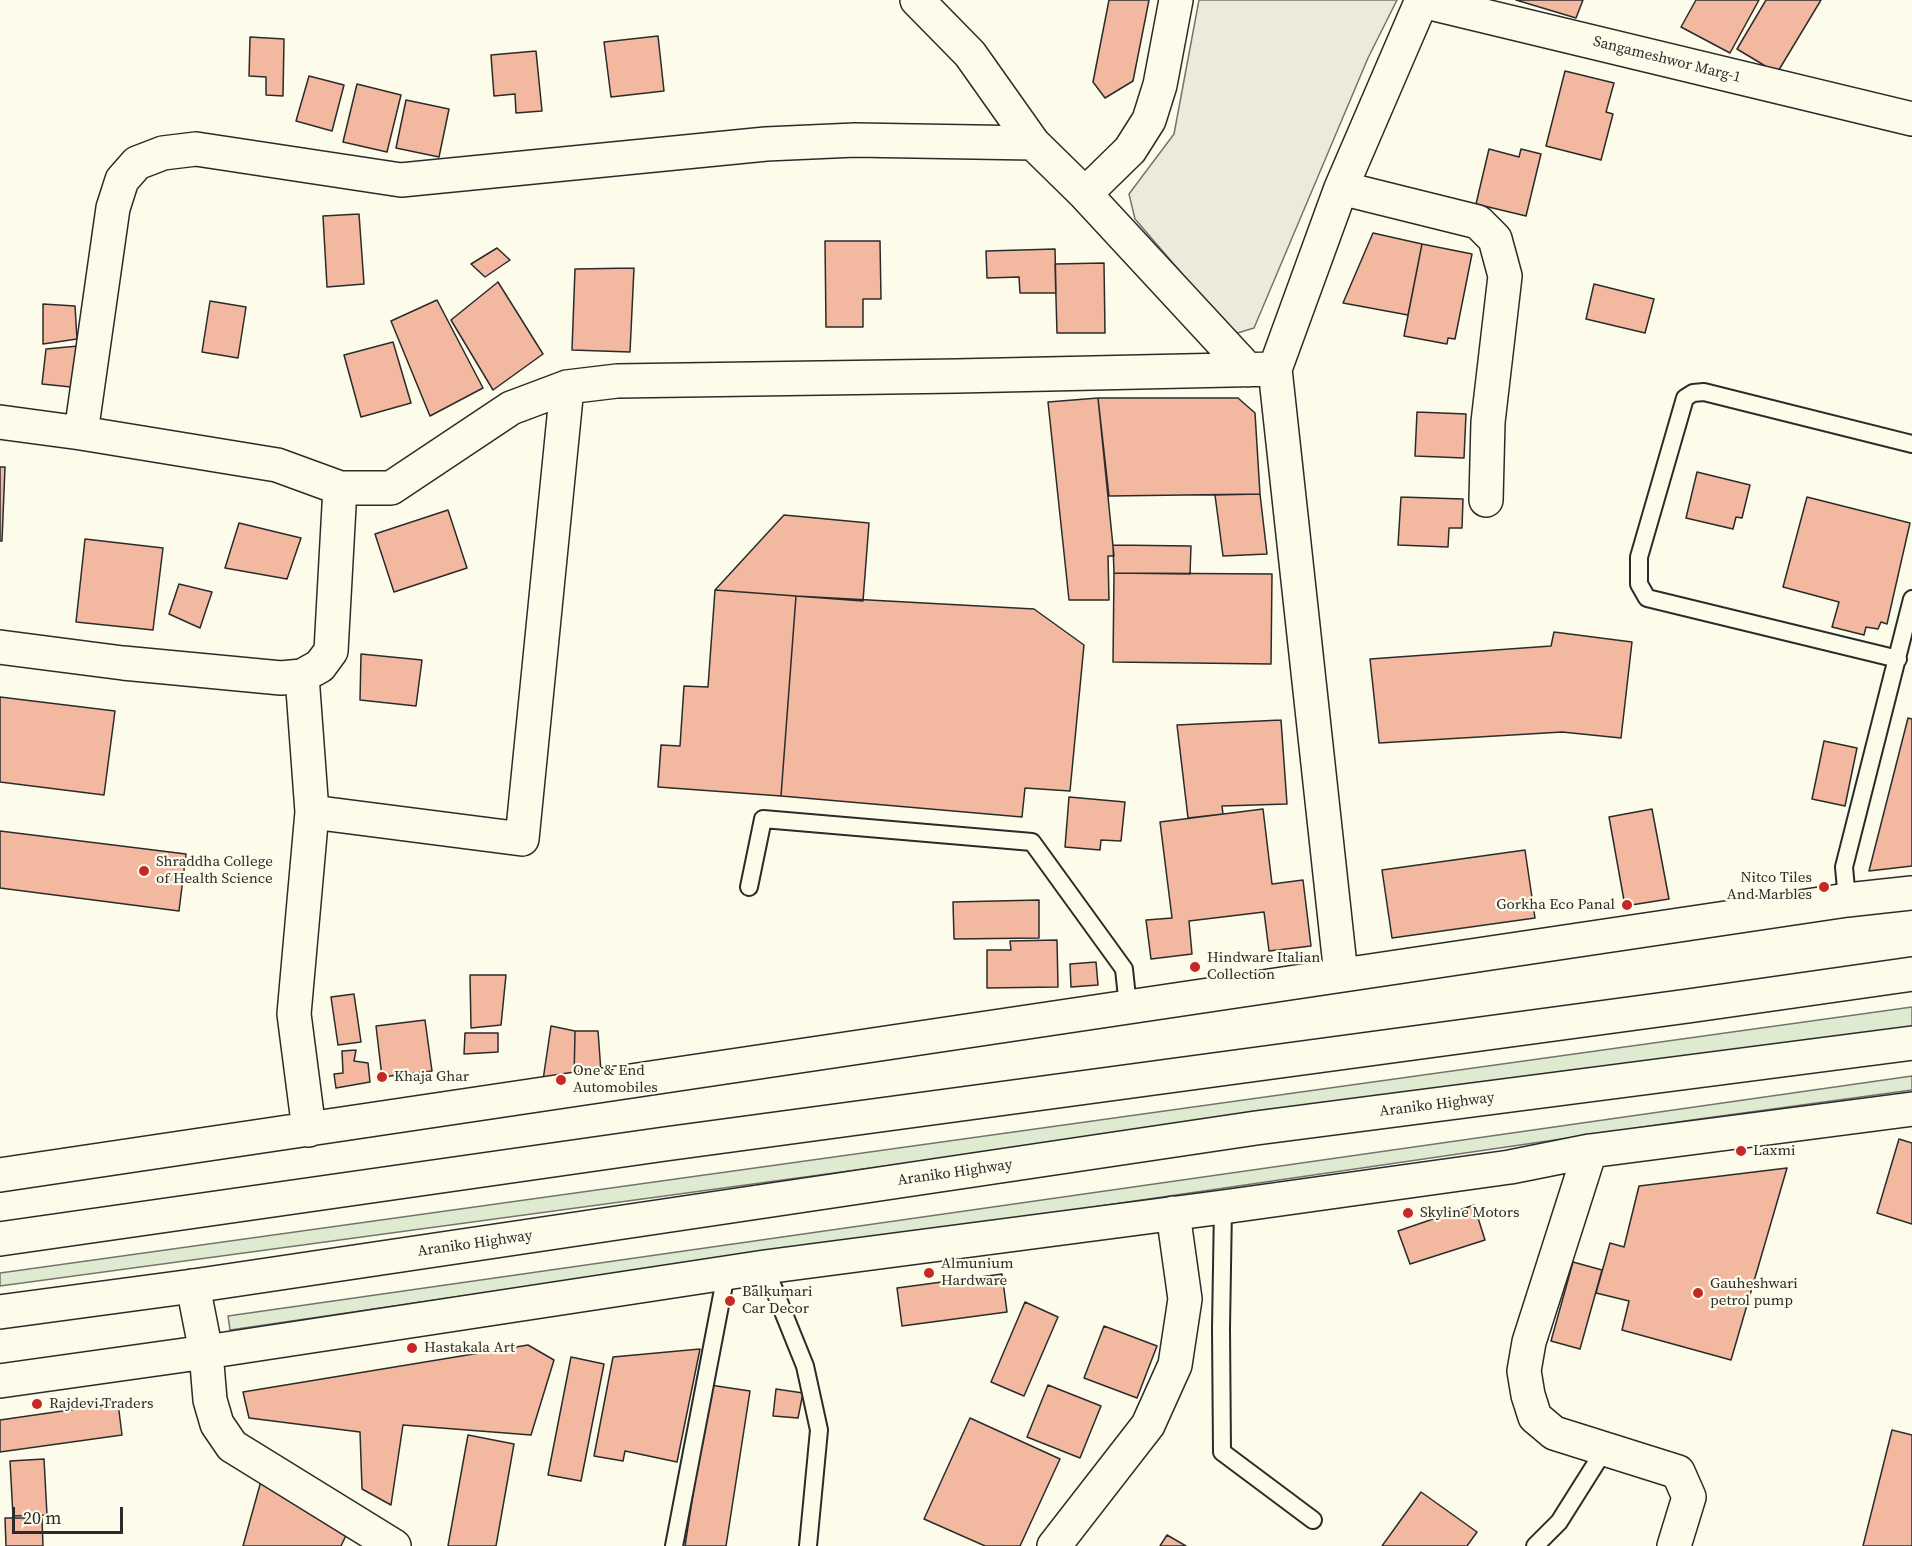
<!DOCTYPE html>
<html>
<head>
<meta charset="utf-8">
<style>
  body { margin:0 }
  #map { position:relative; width:1912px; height:1546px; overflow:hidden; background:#fdfbea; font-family:"Source Serif 4",serif }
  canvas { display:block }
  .scale { position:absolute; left:12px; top:1507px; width:111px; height:27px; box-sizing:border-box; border:3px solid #2b2b2b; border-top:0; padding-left:8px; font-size:18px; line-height:21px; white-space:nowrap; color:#2b2b2b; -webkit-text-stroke:4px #fdfbea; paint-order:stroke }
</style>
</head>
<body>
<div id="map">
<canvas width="1912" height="1546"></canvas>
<div class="scale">20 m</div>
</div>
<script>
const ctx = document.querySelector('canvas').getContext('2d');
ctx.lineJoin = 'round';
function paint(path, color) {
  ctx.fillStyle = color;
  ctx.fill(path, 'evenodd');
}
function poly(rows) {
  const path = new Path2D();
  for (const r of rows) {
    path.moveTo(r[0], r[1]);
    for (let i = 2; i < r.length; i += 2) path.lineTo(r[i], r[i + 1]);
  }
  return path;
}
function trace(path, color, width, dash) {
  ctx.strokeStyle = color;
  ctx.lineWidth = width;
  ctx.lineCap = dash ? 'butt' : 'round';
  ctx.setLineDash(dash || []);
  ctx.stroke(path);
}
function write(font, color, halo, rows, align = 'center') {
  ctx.font = font + ' "Source Serif 4",serif';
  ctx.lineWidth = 4.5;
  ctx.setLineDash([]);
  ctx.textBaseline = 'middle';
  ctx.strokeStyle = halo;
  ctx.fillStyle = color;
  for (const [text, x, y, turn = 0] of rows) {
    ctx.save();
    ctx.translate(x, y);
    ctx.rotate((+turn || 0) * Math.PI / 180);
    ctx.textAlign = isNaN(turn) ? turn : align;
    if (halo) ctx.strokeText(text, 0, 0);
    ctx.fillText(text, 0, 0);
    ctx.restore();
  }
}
const green = poly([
  [1912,1007,1912,1027,0,1286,0,1273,1912,1007],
  [1912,1076,1912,1090,1699,1119,832,1245,627,1272,230,1330,228,1316,1912,1076]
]);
const parking = poly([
  [1199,0,1397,0,1368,58,1254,328,1234,334,1135,219,1129,194,1174,134,1199,0]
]);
const building = poly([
  [1109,0,1149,0,1133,81,1105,98,1093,82,1109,0],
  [1516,0,1583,0,1576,18,1516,0],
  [1696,0,1759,0,1730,53,1681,27,1696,0],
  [1766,0,1821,0,1777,73,1737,49,1766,0],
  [658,36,664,91,611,97,604,42,658,36],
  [250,37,284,39,283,96,266,95,266,77,249,76,250,37],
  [536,51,542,111,516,113,515,94,494,96,491,55,536,51],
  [1565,71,1614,83,1606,112,1613,114,1601,160,1546,146,1565,71],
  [309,76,344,85,332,131,296,121,309,76],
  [357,84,401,95,387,152,343,142,357,84],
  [406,100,449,109,439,157,396,148,406,100],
  [1489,149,1519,157,1521,149,1541,154,1526,216,1476,204,1489,149],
  [359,214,364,284,327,287,323,216,359,214],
  [1373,233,1422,244,1408,315,1343,303,1373,233],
  [825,241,880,241,881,299,863,299,863,327,826,327,825,241],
  [1422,244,1472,254,1455,339,1448,338,1447,344,1404,336,1422,244],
  [497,248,510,260,485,277,471,264,497,248],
  [1055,249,1056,293,1020,293,1019,277,987,278,986,251,1055,249],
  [1104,263,1105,333,1057,333,1055,264,1104,263],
  [634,268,630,352,572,350,575,269,634,268],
  [498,282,543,354,493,390,451,320,498,282],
  [1594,284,1654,299,1645,333,1586,319,1594,284],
  [437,300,483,388,430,416,391,321,437,300],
  [210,301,246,307,238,358,202,352,210,301],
  [43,304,75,306,77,339,43,344,43,304],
  [393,342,411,403,361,417,344,355,393,342],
  [78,346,71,387,42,384,46,349,78,346],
  [1098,398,1238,398,1255,413,1260,494,1109,496,1098,398],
  [1098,398,1114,556,1108,556,1109,600,1069,600,1048,402,1098,398],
  [1417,412,1466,414,1464,458,1415,456,1417,412],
  [0,467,5,467,2,541,0,541,0,467],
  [1697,472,1750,485,1742,518,1736,517,1733,529,1686,518,1697,472],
  [1260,494,1267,554,1223,556,1215,495,1260,494],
  [1401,497,1463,499,1462,528,1449,528,1448,547,1398,545,1401,497],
  [1807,497,1910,523,1887,624,1881,622,1878,629,1866,627,1864,635,1832,627,1839,602,1783,587,1807,497],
  [448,510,467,568,394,592,375,534,448,510],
  [784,515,869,523,863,601,715,590,784,515],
  [239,523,301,538,287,579,225,568,239,523],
  [85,539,163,548,153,630,76,622,85,539],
  [1113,545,1191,546,1190,574,1114,573,1113,545],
  [1114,573,1272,574,1271,664,1113,662,1114,573],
  [179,584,212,592,200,628,169,614,179,584],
  [715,590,796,596,781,796,658,787,661,745,680,746,684,686,708,687,715,590],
  [796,596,1034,609,1084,645,1070,791,1025,788,1022,817,781,796,796,596],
  [1554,632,1632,642,1621,738,1562,732,1379,743,1370,659,1551,646,1554,632],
  [361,654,422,660,416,706,360,700,361,654],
  [0,697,115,711,104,795,0,782,0,697],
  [1908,718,1912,719,1912,866,1869,871,1908,718],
  [1281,720,1287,804,1222,806,1223,814,1188,818,1177,725,1281,720],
  [1824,741,1857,748,1845,806,1812,799,1824,741],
  [1069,797,1125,802,1121,841,1101,840,1100,850,1065,847,1069,797],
  [1263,809,1272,884,1303,880,1311,946,1269,951,1264,912,1189,921,1192,954,1151,959,1146,920,1172,918,1160,822,1263,809],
  [1652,809,1669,899,1625,906,1609,817,1652,809],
  [0,831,186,854,179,911,0,888,0,831],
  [1525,850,1535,918,1392,938,1382,870,1525,850],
  [1039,900,1039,938,954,939,953,902,1039,900],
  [1057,940,1058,987,987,988,987,950,1011,950,1010,941,1057,940],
  [1096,962,1098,985,1071,987,1070,964,1096,962],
  [470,975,506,975,501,1025,471,1028,470,975],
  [354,994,361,1042,338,1045,331,997,354,994],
  [425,1020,432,1071,382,1077,376,1026,425,1020],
  [551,1026,575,1031,574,1080,543,1080,551,1026],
  [575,1031,598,1031,601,1072,574,1080,575,1031],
  [465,1033,498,1033,498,1052,464,1054,465,1033],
  [356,1050,354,1061,368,1063,370,1082,336,1088,334,1074,343,1073,342,1051,356,1050],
  [1899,1139,1912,1143,1912,1224,1877,1213,1899,1139],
  [1787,1168,1731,1360,1622,1330,1629,1301,1596,1293,1610,1243,1624,1247,1639,1186,1787,1168],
  [1474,1205,1485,1240,1410,1264,1398,1231,1474,1205],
  [1573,1262,1602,1270,1580,1349,1551,1341,1573,1262],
  [1002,1274,1007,1312,902,1326,897,1288,1002,1274],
  [1025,1302,1058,1317,1024,1396,991,1382,1025,1302],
  [1104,1326,1157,1346,1137,1398,1084,1378,1104,1326],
  [528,1345,554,1360,531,1435,403,1425,391,1505,362,1489,360,1432,249,1418,243,1392,528,1345],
  [700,1349,677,1462,625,1451,623,1461,594,1456,613,1357,700,1349],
  [571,1357,604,1364,581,1481,548,1475,571,1357],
  [710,1385,750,1391,726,1546,685,1546,710,1385],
  [1048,1385,1101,1406,1080,1458,1027,1437,1048,1385],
  [776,1389,803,1393,798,1418,773,1416,776,1389],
  [118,1403,122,1435,0,1452,0,1420,118,1403],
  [970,1418,1060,1459,1020,1546,985,1546,924,1519,970,1418],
  [1892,1430,1912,1435,1912,1546,1863,1546,1892,1430],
  [468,1435,514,1444,496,1546,448,1546,468,1435],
  [44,1459,47,1515,13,1516,10,1461,44,1459],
  [261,1481,348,1531,341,1546,243,1546,261,1481],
  [1421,1492,1477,1532,1467,1546,1382,1546,1421,1492],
  [5,1518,42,1518,43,1546,6,1546,5,1518],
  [1167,1535,1186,1546,1160,1546,1167,1535]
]);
const lane = poly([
  [1898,659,1647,598,1639,584,1639,557,1685,398,1693,393,1704,392,1912,444],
  [749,887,763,819,1032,842,1124,969,1128,1007],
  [1847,900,1844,867,1912,599],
  [1223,1207,1221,1328,1222,1452,1313,1520],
  [765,1267,805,1366,819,1430,808,1546],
  [674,1546,726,1274],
  [1535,1546,1559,1522,1605,1449]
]);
const street = poly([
  [917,0,970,54,1033,143,1085,194,1248,370],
  [1422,1,1912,119],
  [1341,188,1478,222,1495,239,1505,276,1488,422,1486,500],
  [1085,194,1130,150,1149,120,1160,85,1176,0],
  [0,422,81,433,277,465,340,488,391,488,511,408,567,387,617,381,957,376,1275,369],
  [81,433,113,208,122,180,137,163,163,153,196,149,401,180,766,144,855,140,1033,143],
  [0,647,123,663,281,678,302,676,320,666,331,651,340,488],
  [302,676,312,812,294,1014,309,1130],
  [312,812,522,839,567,387],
  [1341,975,1275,369,1341,188,1422,0],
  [1590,1151,1529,1342,1524,1371,1528,1395,1535,1417,1554,1433,1678,1472,1689,1497,1674,1546],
  [0,1175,1847,900,1912,893],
  [193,1286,206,1352,210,1400,217,1424,232,1446,394,1546],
  [0,1381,206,1352,765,1267,1223,1207,1510,1167,1590,1151,1912,1109],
  [1054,1546,1148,1425,1175,1365,1185,1299,1173,1213]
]);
const highway = poly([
  [0,1239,665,1144,1688,1006,1912,974],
  [0,1312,193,1286,1256,1128,1912,1043]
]);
const markers = [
  [144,871,6,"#c62828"],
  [1824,887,6,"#c62828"],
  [1627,905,6,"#c62828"],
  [1195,967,6,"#c62828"],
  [382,1077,6,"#c62828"],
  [561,1080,6,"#c62828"],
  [1741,1151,6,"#c62828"],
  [1408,1213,6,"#c62828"],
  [929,1273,6,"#c62828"],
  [1698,1293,6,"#c62828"],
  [730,1301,6,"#c62828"],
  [412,1348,6,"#c62828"],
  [37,1404,6,"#c62828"]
];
const streetNames = [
  ["Sangameshwor Marg-1",1667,60,14],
  ["Araniko Highway",1437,1105,-7],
  ["Araniko Highway",955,1173,-8],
  ["Araniko Highway",475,1244,-8]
];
const poiNames = [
  ["Shraddha College",156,862],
  ["of Health Science",156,879],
  ["Nitco Tiles",1812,878,"right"],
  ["And Marbles",1812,895,"right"],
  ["Gorkha Eco Panal",1615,905,"right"],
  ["Hindware Italian",1207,958],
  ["Collection",1207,975],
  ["One & End",573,1071],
  ["Automobiles",573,1088],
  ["Khaja Ghar",394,1077],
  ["Laxmi",1753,1151],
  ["Skyline Motors",1420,1213],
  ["Almunium",941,1264],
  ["Hardware",941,1281],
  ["Gauheshwari",1710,1284],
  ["petrol pump",1710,1301],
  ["Balkumari",742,1292],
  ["Car Decor",742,1309],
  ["Hastakala Art",424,1348],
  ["Rajdevi Traders",49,1404]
];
paint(green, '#deebd1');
trace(green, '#74746e', 1.5);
paint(parking, '#eceadb');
trace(parking, '#74746e', 1.5);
paint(building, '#f2b8a0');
trace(building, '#2b2b2b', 1.5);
trace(lane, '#2b2b2b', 20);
trace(street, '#2b2b2b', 36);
trace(highway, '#2b2b2b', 36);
trace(lane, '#fdfbea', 16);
trace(street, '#fdfbea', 33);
trace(highway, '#fdfbea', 33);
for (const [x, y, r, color] of markers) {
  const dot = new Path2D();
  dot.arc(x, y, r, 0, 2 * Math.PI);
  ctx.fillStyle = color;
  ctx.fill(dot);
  trace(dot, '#fdfbea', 2);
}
write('15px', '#2b2b2b', '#fdfbea', streetNames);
write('15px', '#2b2b2b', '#fdfbea', poiNames, 'left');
</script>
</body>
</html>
